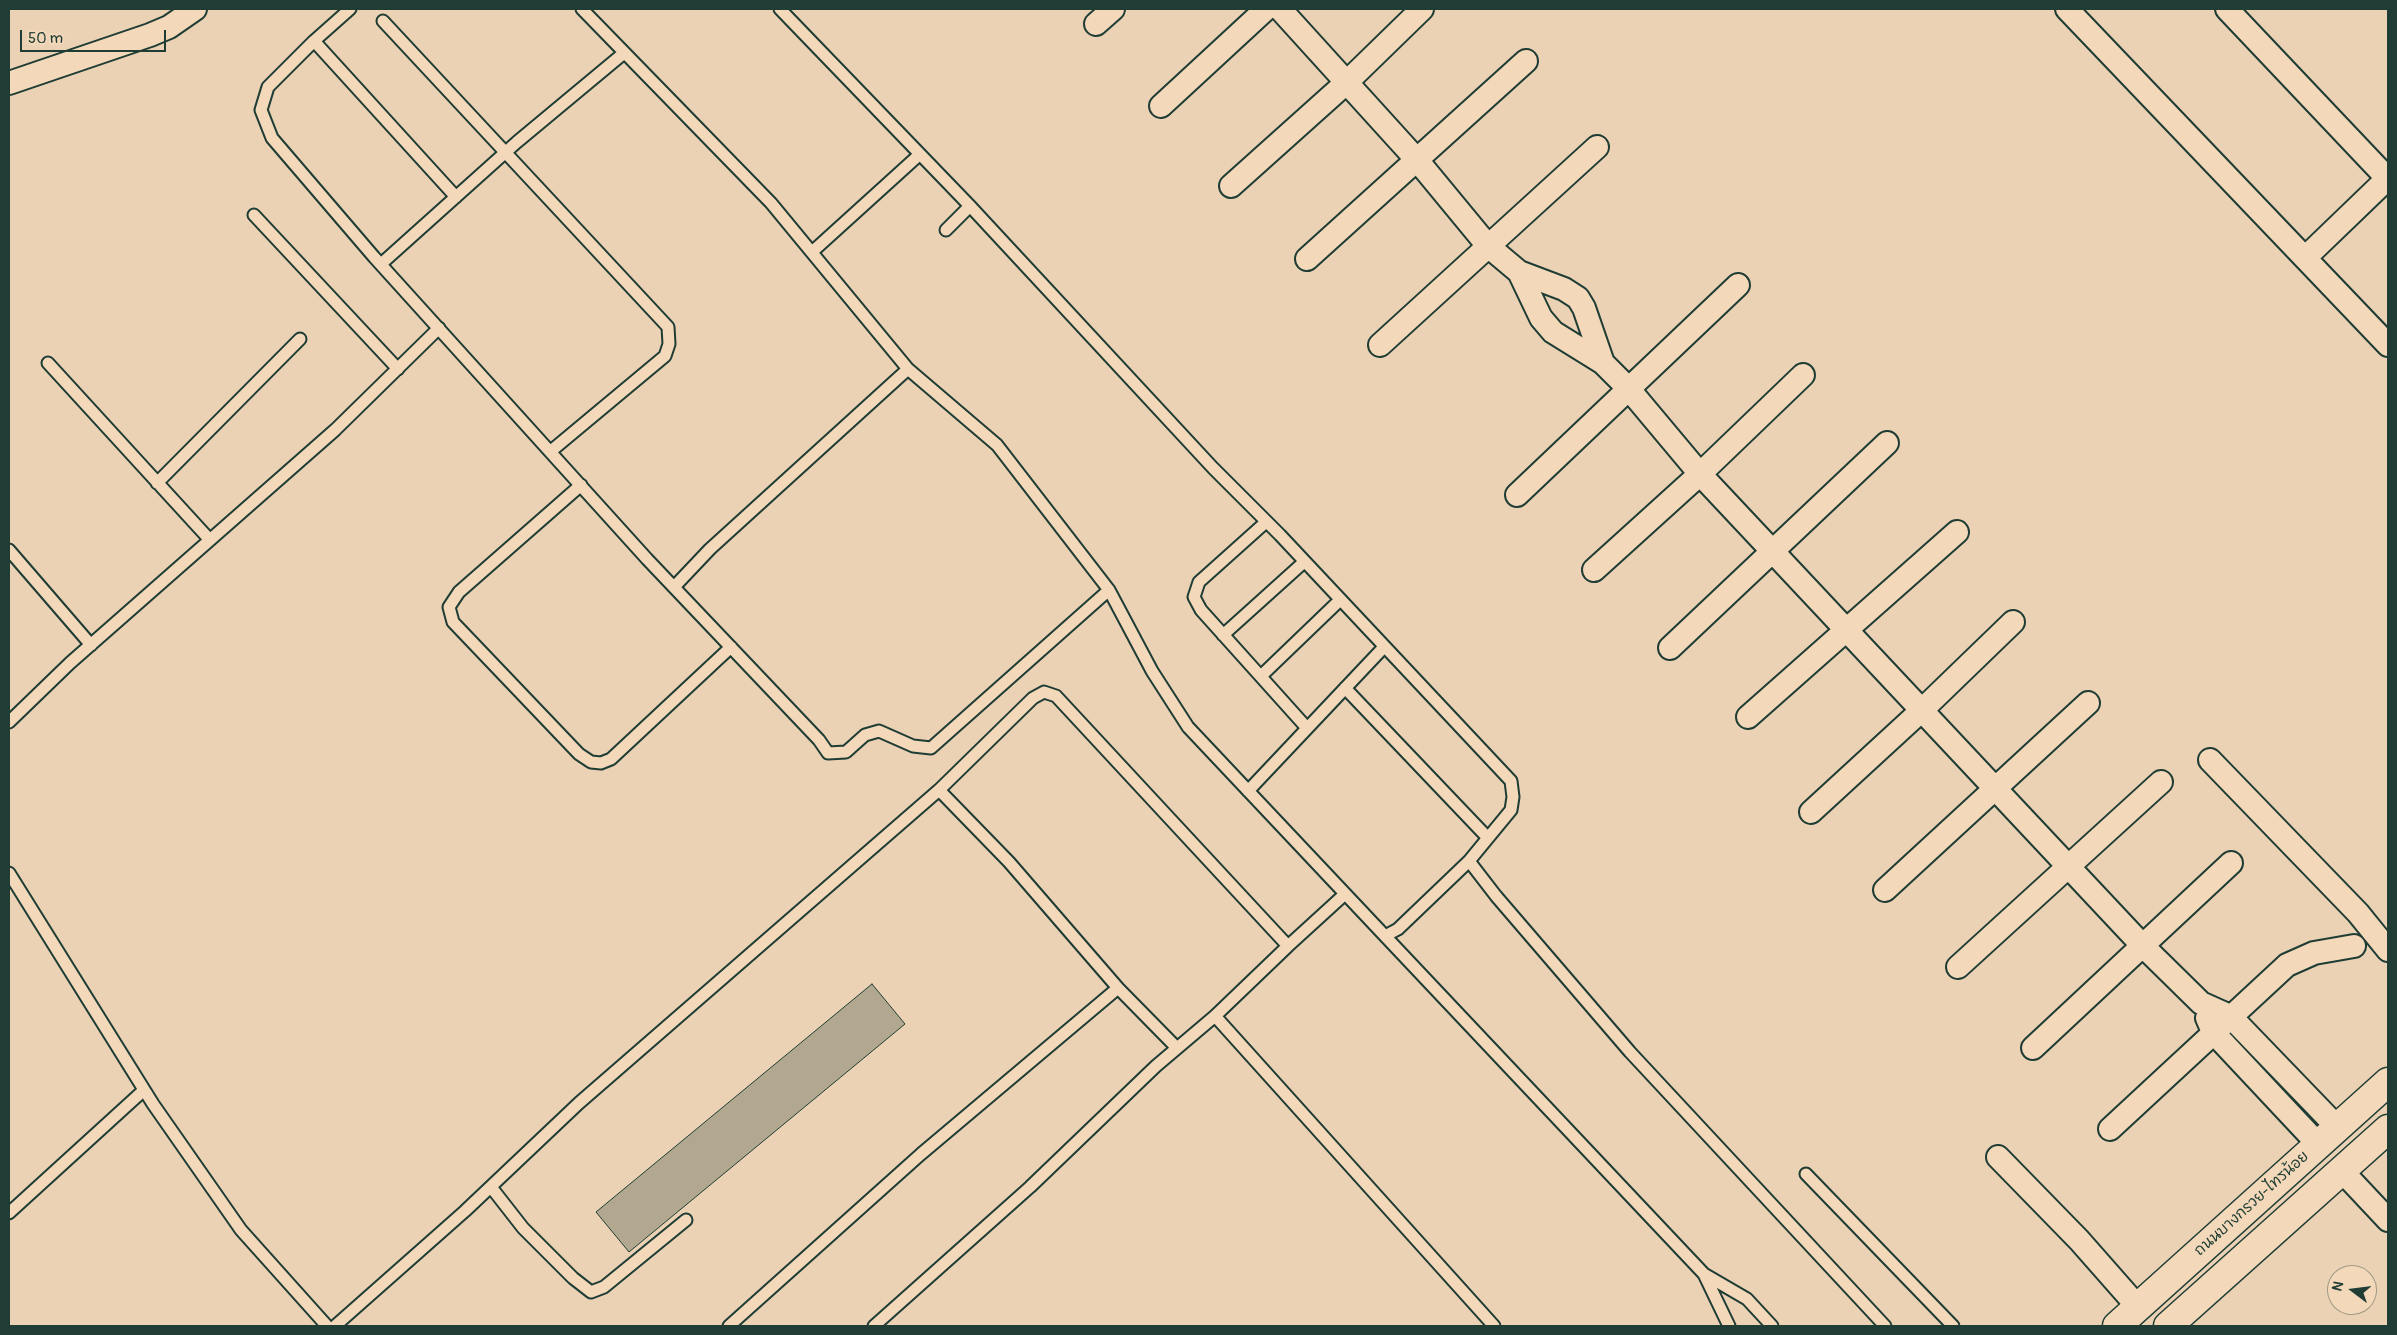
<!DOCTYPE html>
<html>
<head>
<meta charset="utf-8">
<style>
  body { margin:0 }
  #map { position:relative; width:2397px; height:1335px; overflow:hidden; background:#ebd2b5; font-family:Pangolin,sans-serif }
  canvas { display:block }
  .frame { position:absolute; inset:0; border:10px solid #1f3d34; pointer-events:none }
  .north { position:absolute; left:2327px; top:1265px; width:50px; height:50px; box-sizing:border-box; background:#f3d8ba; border:1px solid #9e9a84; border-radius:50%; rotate:285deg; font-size:14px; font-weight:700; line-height:20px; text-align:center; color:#1f3d34 }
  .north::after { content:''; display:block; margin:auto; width:18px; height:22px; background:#1f3d34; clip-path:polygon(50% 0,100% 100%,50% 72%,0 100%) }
  .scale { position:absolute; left:20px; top:30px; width:146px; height:22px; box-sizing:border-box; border:2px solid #1f3d34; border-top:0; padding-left:6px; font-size:15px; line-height:18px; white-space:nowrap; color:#1f3d34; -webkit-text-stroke:4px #f3d8ba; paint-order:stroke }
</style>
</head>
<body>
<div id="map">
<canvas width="2397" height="1335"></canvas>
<div class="frame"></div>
<div class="north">N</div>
<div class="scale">50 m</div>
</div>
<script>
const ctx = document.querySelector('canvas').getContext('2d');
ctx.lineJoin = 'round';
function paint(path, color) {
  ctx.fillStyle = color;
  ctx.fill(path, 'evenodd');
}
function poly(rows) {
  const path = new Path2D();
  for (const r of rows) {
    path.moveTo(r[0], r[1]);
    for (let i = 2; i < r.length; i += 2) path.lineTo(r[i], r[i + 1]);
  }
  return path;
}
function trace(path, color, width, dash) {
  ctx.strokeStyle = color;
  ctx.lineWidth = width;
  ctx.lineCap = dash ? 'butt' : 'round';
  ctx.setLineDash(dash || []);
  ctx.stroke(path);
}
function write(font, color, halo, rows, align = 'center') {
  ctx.font = font + ' Pangolin,"Playpen Sans Thai",sans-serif';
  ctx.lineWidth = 5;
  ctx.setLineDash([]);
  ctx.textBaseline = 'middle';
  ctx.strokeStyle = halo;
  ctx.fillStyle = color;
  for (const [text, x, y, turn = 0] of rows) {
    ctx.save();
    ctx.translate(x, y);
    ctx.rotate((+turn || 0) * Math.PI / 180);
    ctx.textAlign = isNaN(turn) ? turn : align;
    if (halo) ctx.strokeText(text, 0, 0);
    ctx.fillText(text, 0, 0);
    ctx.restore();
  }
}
const building = poly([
  [872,984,905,1024,629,1252,596,1212,872,984]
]);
const lane = poly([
  [350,9,314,41,268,87,261,110,272,138,374,257,647,559,819,740,828,753,846,752,865,735,879,731,913,746,931,748,1109,590],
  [582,9,771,203,908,369,997,445,1109,590,1152,671,1188,727,1385,936,1398,929,1469,861],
  [780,9,970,206,1213,468,1280,535,1511,781,1513,797,1511,810,1469,861,1496,896,1630,1052,1885,1326],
  [383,21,668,327,669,344,665,356,551,451],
  [314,41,456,197],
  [254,215,398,369],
  [946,230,970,206],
  [812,252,919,155],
  [381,264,517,142,624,53],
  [48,363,210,540],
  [157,483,300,339],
  [581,485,459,592,449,607,453,622,579,754,591,762,601,763,611,759,731,647],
  [1266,522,1199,582,1194,597,1201,610,1307,728],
  [9,550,91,645],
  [674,587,710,549,908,369],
  [1223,635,1304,562],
  [1261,676,1340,600],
  [1345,688,1488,838],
  [9,722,70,663,335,430,439,328],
  [939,790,1009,862,1118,988],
  [1248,791,1384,647],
  [9,873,153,1104,241,1230,327,1326],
  [1385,936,1704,1274,1729,1326],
  [1288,946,1345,894],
  [1806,1174,1953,1326],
  [491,1187,523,1228,573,1278,591,1292,604,1287,686,1220],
  [9,1213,144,1090],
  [1704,1274,1747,1299,1772,1326],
  [335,1326,465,1211,579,1103,939,790,1033,698,1044,692,1056,696,1288,946,1215,1016],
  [729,1326,921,1154,1118,988,1177,1048],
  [874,1326,1030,1187,1156,1066,1215,1016,1494,1326]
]);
const street = poly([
  [1280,9,1417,160,1488,246,1519,272,1541,318,1553,332,1603,363,1628,388,1700,474,2142,945,2201,1003,2230,1016,2337,1127],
  [2067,9,2388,345],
  [2227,9,2388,179],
  [1096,24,1113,9],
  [9,83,150,35,169,27,195,9],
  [1161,106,1266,9],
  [1231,186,1347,82,1422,9],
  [2305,258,2388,178],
  [1307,259,1526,61],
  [1519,272,1564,289,1578,298,1584,308,1603,363],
  [1380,345,1597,147],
  [1517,495,1738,285],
  [1594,570,1700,474,1803,375],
  [1670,648,1887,443],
  [1748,717,1957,532],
  [2210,760,2358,913,2388,950],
  [1811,812,1922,710,2013,622],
  [1885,890,2088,703],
  [1958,967,2161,782],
  [2207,1018,2213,1032,2318,1144],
  [2033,1048,2231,863],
  [2110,1129,2287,965,2314,953,2354,946],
  [1998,1157,2079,1240,2138,1307],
  [2342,1171,2388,1220]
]);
const secondary = poly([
  [2117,1326,2388,1082],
  [2168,1326,2388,1129]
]);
const streetNames = [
  ["ถนนบางกรวย-ไทรน้อย",2252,1204,-42]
];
paint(building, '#b2a890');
trace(building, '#1f3d34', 1);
trace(lane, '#1f3d34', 15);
trace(street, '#1f3d34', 26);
trace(secondary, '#1f3d34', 31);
trace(lane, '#f3d8ba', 11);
trace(street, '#f3d8ba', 22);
trace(secondary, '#f3d8ba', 28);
write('15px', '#1f3d34', '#f3d8ba', streetNames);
</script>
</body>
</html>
